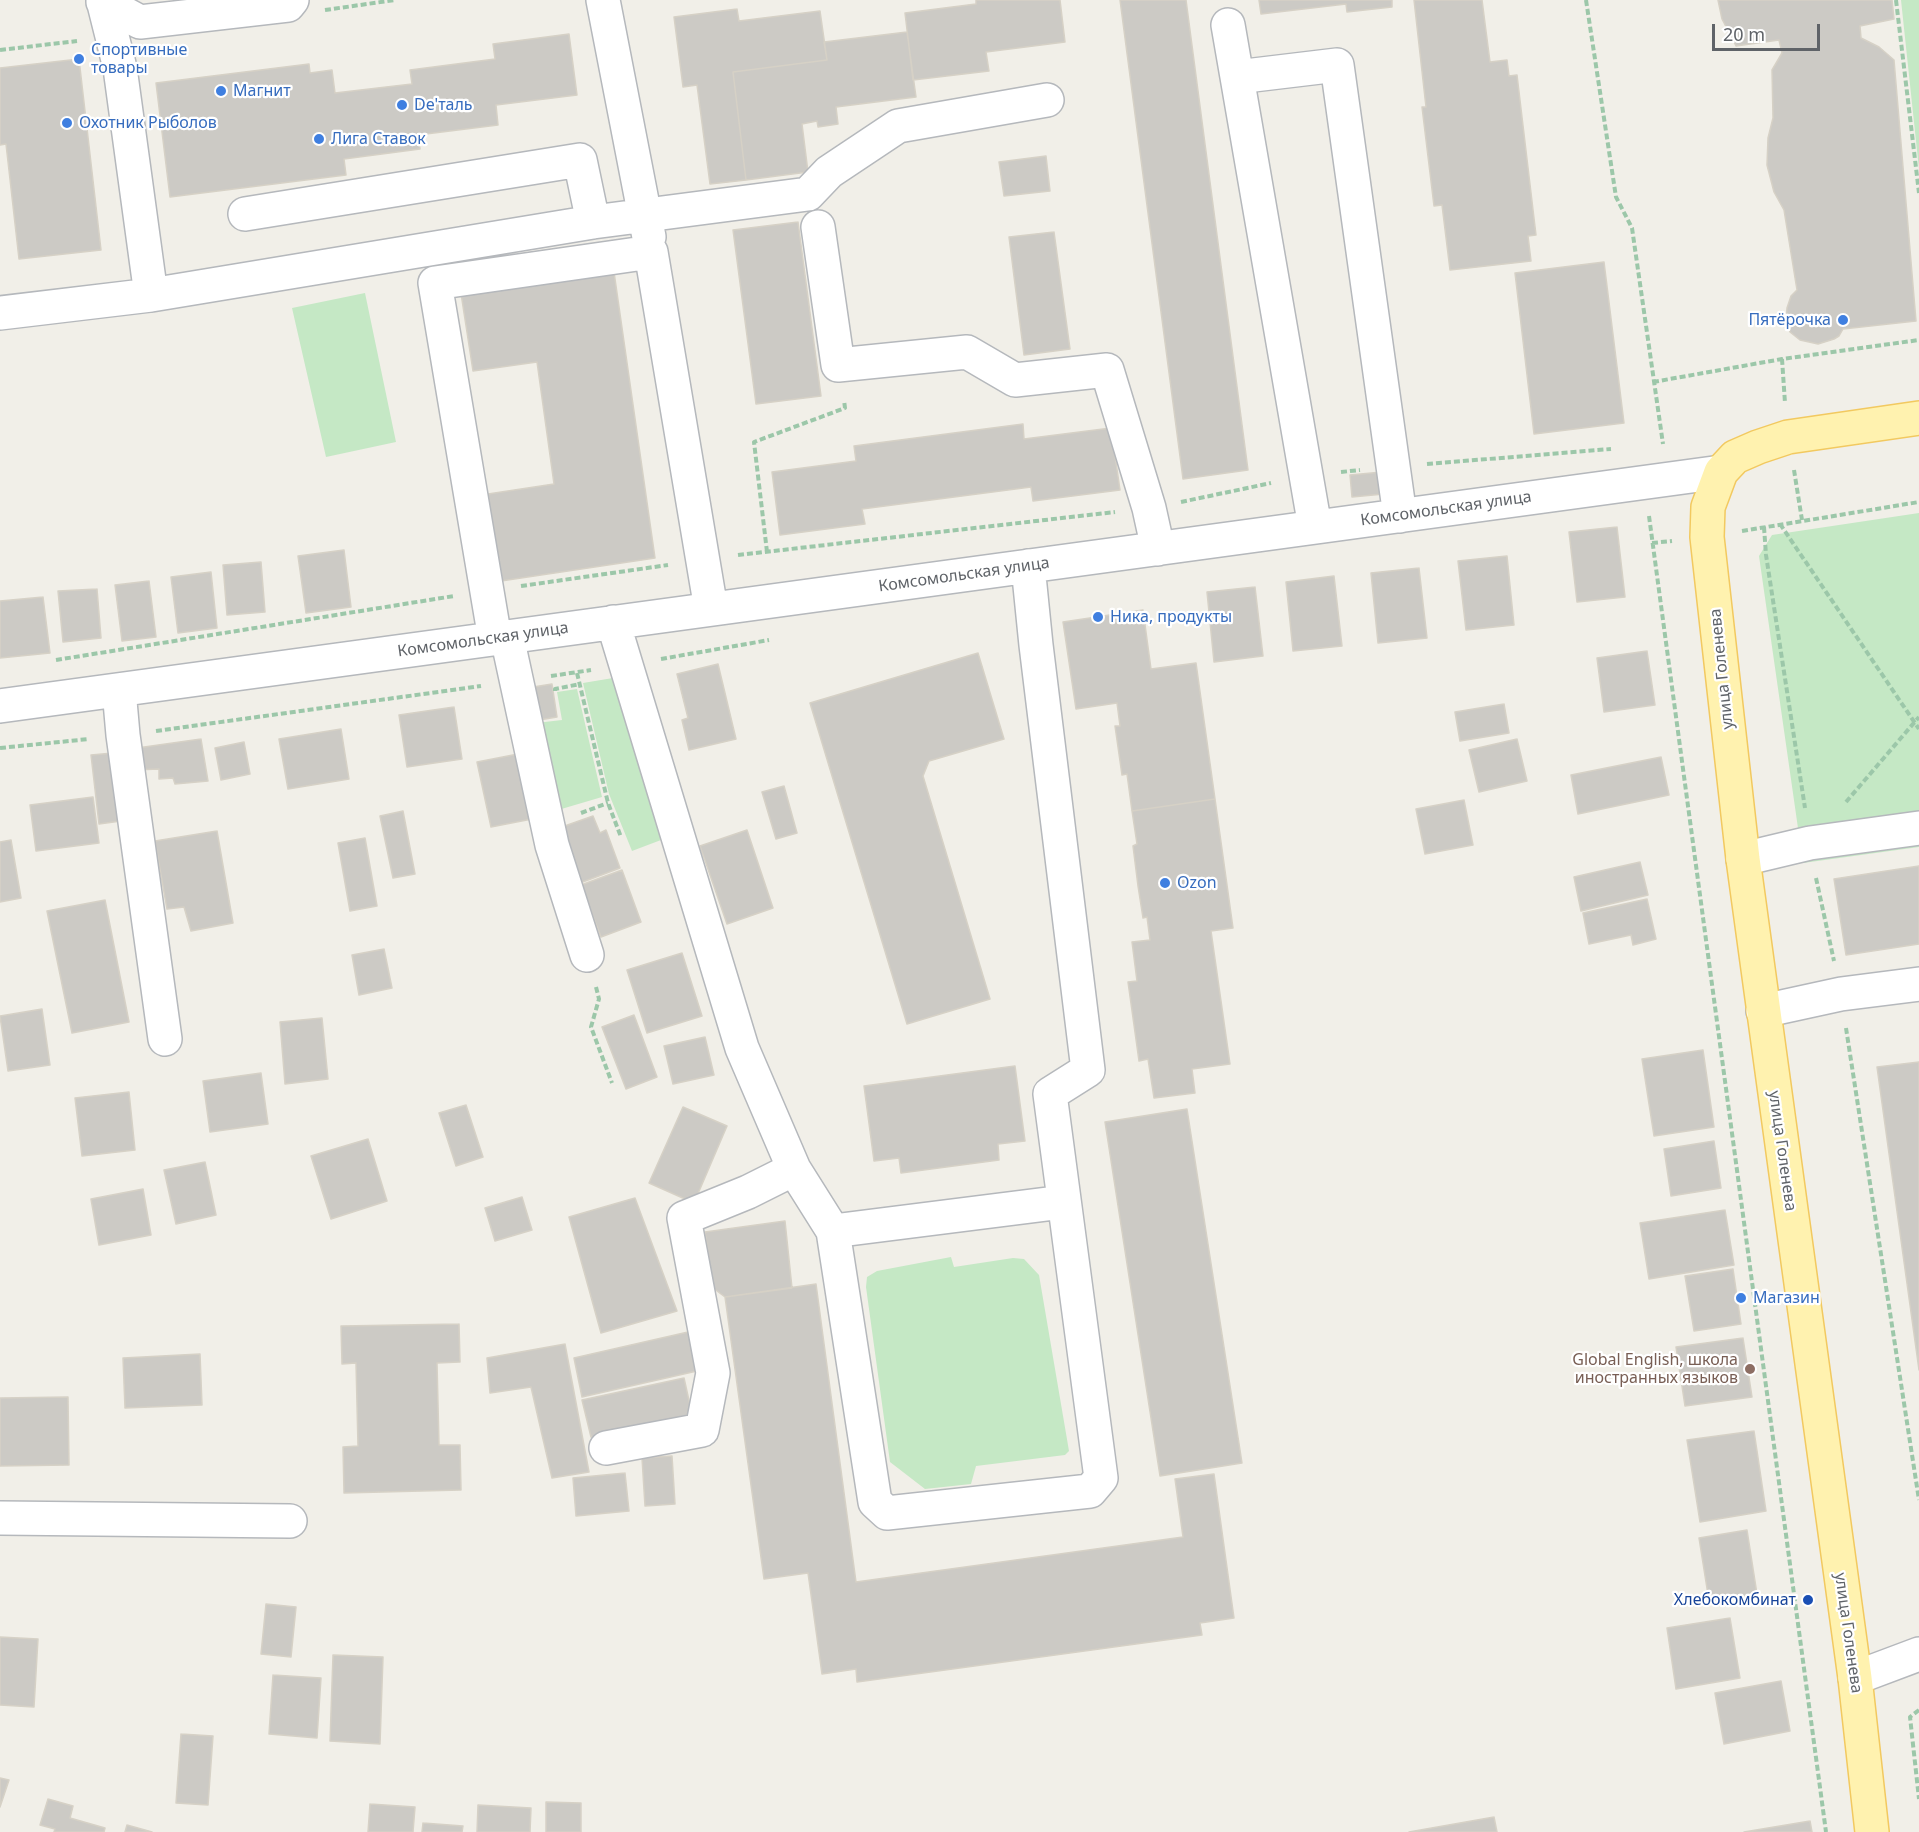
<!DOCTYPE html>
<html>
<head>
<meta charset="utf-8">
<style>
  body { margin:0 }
  #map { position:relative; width:1919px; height:1832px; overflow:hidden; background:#f1efe8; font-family:"Noto Sans",sans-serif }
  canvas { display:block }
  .scale { position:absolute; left:1712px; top:24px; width:108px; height:27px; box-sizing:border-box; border:3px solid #5f6368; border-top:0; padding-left:8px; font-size:18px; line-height:21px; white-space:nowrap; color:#5f6368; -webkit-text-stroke:4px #fff; paint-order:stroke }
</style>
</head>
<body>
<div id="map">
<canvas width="1919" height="1832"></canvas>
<div class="scale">20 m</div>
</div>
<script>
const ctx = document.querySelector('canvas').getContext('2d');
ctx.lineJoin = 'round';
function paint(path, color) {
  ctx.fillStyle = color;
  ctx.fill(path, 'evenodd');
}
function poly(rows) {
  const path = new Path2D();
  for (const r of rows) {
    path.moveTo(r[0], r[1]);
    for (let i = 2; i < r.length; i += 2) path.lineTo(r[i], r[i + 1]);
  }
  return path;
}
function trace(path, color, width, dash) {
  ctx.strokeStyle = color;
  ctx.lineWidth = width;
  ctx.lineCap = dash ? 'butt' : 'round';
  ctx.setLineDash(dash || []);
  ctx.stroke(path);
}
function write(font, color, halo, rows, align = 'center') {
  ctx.font = font + ' "Noto Sans",sans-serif';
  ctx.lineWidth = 4.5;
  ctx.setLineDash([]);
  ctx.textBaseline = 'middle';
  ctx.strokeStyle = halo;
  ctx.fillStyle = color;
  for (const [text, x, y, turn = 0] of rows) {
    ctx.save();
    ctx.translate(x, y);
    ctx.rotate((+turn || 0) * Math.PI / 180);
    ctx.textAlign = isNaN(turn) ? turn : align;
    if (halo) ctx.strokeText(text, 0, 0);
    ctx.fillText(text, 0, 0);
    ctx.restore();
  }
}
const green = poly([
  [1901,0,1919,0,1919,169],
  [365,293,396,442,326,457,292,308],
  [1919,513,1919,847,1803,863,1759,556,1772,535],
  [613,678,661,840,632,851,609,794,583,683],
  [577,689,602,797,558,810,536,723,562,720,557,692],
  [951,1257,954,1267,1013,1258,1024,1259,1039,1275,1069,1451,1065,1455,976,1466,971,1484,925,1489,890,1462,866,1287,867,1277,877,1271]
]);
const building = poly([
  [976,0,1060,0,1065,42,986,52,989,71,913,80,905,13,976,4,976,0],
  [1120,0,1186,0,1248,470,1183,479,1120,0],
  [1259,0,1392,0,1392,7,1347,12,1346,4,1261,14,1259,0],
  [1414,0,1482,0,1490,62,1507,60,1509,76,1517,75,1536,235,1528,236,1531,261,1450,270,1442,205,1434,206,1422,107,1426,107,1414,0],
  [1718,0,1892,0,1894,19,1860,26,1861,38,1879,47,1894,60,1916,321,1843,329,1839,336,1834,339,1818,344,1800,340,1790,332,1786,321,1787,308,1791,296,1797,290,1784,210,1774,192,1767,165,1768,138,1773,118,1772,70,1782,53,1779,40,1736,46,1722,19,1718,0],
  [737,9,739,21,820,11,827,60,733,72,746,180,710,184,697,85,683,87,674,17,737,9],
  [907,32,916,97,836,107,838,124,818,127,817,121,802,124,808,172,746,180,733,72,827,60,824,42,907,32],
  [569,34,577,95,496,105,498,125,418,135,420,149,344,159,346,175,170,197,156,83,309,64,310,73,332,70,335,93,412,84,410,70,495,59,493,44,569,34],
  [79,59,101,250,19,259,6,144,0,145,0,68,79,59],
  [1046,156,1050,191,1004,196,999,162,1046,156],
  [798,222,821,396,756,404,733,230,798,222],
  [1054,232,1070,349,1024,355,1009,237,1054,232],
  [1604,262,1624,423,1534,434,1515,273,1604,262],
  [613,265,655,558,501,581,488,494,554,484,537,362,473,371,460,287,613,265],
  [1023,424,1024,439,1111,428,1120,490,1033,501,1031,487,862,509,865,524,780,535,772,472,856,461,854,446,1023,424],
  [1382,472,1384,494,1352,497,1350,475,1382,472],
  [1617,527,1625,597,1577,602,1569,532,1617,527],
  [344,550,351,607,306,613,298,556,344,550],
  [1507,556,1514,625,1466,630,1458,561,1507,556],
  [261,562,265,612,227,615,223,565,261,562],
  [1419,568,1427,638,1378,643,1371,573,1419,568],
  [211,572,217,628,178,633,171,577,211,572],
  [1334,576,1342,646,1293,651,1286,582,1334,576],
  [149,581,156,637,122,641,115,585,149,581],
  [1255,587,1263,656,1214,662,1207,592,1255,587],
  [97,589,101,638,63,642,58,591,97,589],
  [43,597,50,653,0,658,0,601,43,597],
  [1143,610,1151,669,1196,663,1215,799,1132,811,1127,774,1122,775,1115,726,1120,726,1117,703,1076,709,1063,622,1143,610],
  [1647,651,1655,705,1604,712,1597,658,1647,651],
  [978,653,1004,739,929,761,923,776,990,999,907,1024,810,703,978,653],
  [718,664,736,739,689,750,682,720,688,718,677,674,718,664],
  [552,684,557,717,533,721,527,688,552,684],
  [1504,704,1509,733,1460,741,1455,712,1504,704],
  [454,707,462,759,407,767,399,715,454,707],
  [341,729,349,779,288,789,279,739,341,729],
  [201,739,208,781,175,784,173,778,159,779,159,769,134,770,130,749,201,739],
  [1517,739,1527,781,1479,792,1469,750,1517,739],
  [244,742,250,774,221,780,215,748,244,742],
  [113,753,121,821,99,824,91,755,113,753],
  [518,754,532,819,491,827,477,762,518,754],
  [1661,757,1669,795,1578,814,1571,775,1661,757],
  [784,786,797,833,776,839,762,792,784,786],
  [93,797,99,843,36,851,30,805,93,797],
  [1215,799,1233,928,1211,931,1230,1064,1192,1069,1195,1093,1154,1098,1148,1059,1139,1061,1128,982,1137,981,1132,942,1150,940,1147,917,1143,918,1138,886,1133,846,1137,844,1132,811,1215,799],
  [1464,800,1473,845,1425,854,1416,809,1464,800],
  [403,811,415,874,393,878,380,816,403,811],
  [593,816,600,833,606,830,620,868,580,883,559,828,593,816],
  [747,830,773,908,727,924,700,846,747,830],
  [217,831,233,923,191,931,184,907,167,909,155,841,217,831],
  [365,838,377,906,350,911,338,843,365,838],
  [11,840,21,898,0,902,0,842,11,840],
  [1640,862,1648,895,1581,911,1574,877,1640,862],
  [1919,866,1919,944,1846,955,1834,879,1919,866],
  [622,870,641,922,601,937,581,885,622,870],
  [1647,899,1656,939,1633,945,1631,935,1589,944,1583,913,1647,899],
  [105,900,129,1022,72,1033,47,911,105,900],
  [384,949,392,988,359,995,352,955,384,949],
  [682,953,702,1016,647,1033,627,970,682,953],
  [42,1009,50,1065,8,1071,0,1016,42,1009],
  [634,1015,657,1077,626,1089,602,1027,634,1015],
  [322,1018,328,1079,285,1084,280,1022,322,1018],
  [705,1037,714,1075,673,1084,664,1046,705,1037],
  [1703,1050,1714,1127,1654,1136,1642,1059,1703,1050],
  [1919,1062,1919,1370,1877,1067,1919,1062],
  [1015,1066,1025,1141,998,1144,999,1160,901,1173,899,1158,874,1161,864,1086,1015,1066],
  [261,1073,268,1124,210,1132,203,1081,261,1073],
  [129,1092,135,1150,82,1156,75,1098,129,1092],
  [466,1105,483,1157,456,1166,439,1113,466,1105],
  [683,1107,727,1126,694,1203,649,1183,683,1107],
  [1187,1109,1242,1463,1160,1476,1105,1122,1187,1109],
  [368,1139,387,1201,331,1219,311,1156,368,1139],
  [1714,1141,1721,1188,1671,1196,1664,1149,1714,1141],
  [205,1162,216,1215,176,1224,164,1170,205,1162],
  [143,1189,151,1235,99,1245,91,1199,143,1189],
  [522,1197,532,1230,495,1241,485,1208,522,1197],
  [635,1198,677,1311,601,1333,569,1217,635,1198],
  [1725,1210,1734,1265,1649,1279,1640,1223,1725,1210],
  [785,1221,792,1288,725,1297,713,1288,705,1232,785,1221],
  [1733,1269,1741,1324,1694,1331,1685,1276,1733,1269],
  [816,1284,856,1582,1183,1537,1175,1479,1214,1474,1234,1618,1200,1623,1202,1635,857,1682,856,1669,822,1674,808,1573,764,1579,725,1297,816,1284],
  [459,1324,460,1362,437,1363,439,1445,460,1445,461,1490,344,1493,343,1447,358,1446,356,1363,342,1364,341,1326,459,1324],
  [688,1332,697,1371,582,1397,574,1358,688,1332],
  [1743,1338,1752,1397,1685,1406,1676,1347,1743,1338],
  [565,1344,589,1472,552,1478,531,1387,490,1393,487,1358,565,1344],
  [200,1354,202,1405,125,1408,123,1358,200,1354],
  [684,1378,692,1414,591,1437,582,1400,684,1378],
  [68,1397,69,1465,0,1466,0,1398,68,1397],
  [1754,1431,1766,1511,1700,1522,1687,1440,1754,1431],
  [672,1456,675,1504,645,1506,642,1458,672,1456],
  [625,1473,629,1511,576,1516,573,1478,625,1473],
  [1747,1530,1757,1594,1709,1601,1699,1538,1747,1530],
  [266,1604,296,1607,291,1657,261,1654,266,1604],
  [1730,1618,1740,1678,1676,1689,1667,1628,1730,1618],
  [0,1637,38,1639,34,1707,0,1705,0,1637],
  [333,1655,383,1657,380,1744,330,1741,333,1655],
  [273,1675,321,1678,317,1738,269,1734,273,1675],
  [1781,1681,1790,1731,1724,1744,1715,1693,1781,1681],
  [181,1734,213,1736,208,1805,176,1803,181,1734],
  [0,1778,9,1780,0,1807,0,1778],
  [48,1799,73,1806,70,1818,105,1828,104,1832,54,1832,55,1829,40,1825,48,1799],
  [546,1802,581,1803,581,1832,546,1832,546,1802],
  [370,1804,415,1807,413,1832,368,1832,370,1804],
  [478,1805,531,1808,530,1832,477,1832,478,1805],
  [1494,1817,1497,1832,1409,1832,1494,1817],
  [1810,1821,1812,1832,1744,1832,1810,1821],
  [423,1823,463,1826,462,1832,422,1832,423,1823],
  [127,1825,152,1832,125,1832,127,1825]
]);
const path = poly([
  [1586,0,1616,197,1632,228,1663,444],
  [1896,0,1919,193],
  [325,10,395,0],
  [0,50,77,41],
  [1782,359,1785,403],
  [1653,382,1782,359,1919,340],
  [1427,464,1611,449],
  [1794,470,1802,520],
  [1341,472,1360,470],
  [1181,502,1271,483],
  [1649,516,1826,1832],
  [1780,524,1919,729],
  [1764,527,1766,555,1805,808],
  [1742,531,1919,502],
  [1652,543,1672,541],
  [767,552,754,442,845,408,844,400],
  [738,555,1115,512],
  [521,586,668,565],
  [661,659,769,640],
  [56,660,454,596],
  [577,673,608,803,621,837],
  [551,676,591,670],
  [555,691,555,689,580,684],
  [156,731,481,686],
  [0,748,89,739],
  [1846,802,1919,717],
  [581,813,608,803],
  [1816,878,1834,961],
  [596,987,599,999,591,1027,612,1083],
  [1846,1028,1919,1500],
  [1919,1710,1910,1717,1919,1799]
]);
const minor = poly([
  [103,0,120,68,151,295],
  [603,0,649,237],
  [103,2,140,22,288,5,292,0],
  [1228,25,1315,527],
  [1237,77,1337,65,1400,516],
  [245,214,580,160,593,222],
  [818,227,838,365,967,352,1015,380,1107,370,1149,508,1158,549],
  [0,313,151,295,593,222,808,194,829,172,898,126,1047,100],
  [613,622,742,1048,794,1169,833,1231,875,1502,887,1513,1090,1491,1101,1478,1050,1094,1088,1070,1036,645,1028,566],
  [507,637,552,845,587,955],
  [495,639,435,283,651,252,711,609],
  [119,690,123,735,165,1039],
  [0,706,1721,472],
  [1743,859,1810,843,1919,828],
  [1763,1011,1841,994,1919,984],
  [833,1231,1063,1202],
  [606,1448,702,1430,713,1373,684,1218,748,1192,794,1169],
  [0,1518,290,1521],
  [1855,1678,1919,1654]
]);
const major = poly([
  [1872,1832,1855,1678,1743,859,1707,537,1708,507,1721,472,1735,457,1758,447,1788,437,1919,418]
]);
const markers = [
  [79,59,6,"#3f7fe0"],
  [221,91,6,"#3f7fe0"],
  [402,105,6,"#3f7fe0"],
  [67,123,6,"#3f7fe0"],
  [319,139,6,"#3f7fe0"],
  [1843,320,6,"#3f7fe0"],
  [1098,617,6,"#3f7fe0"],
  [1165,883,6,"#3f7fe0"],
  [1741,1298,6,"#3f7fe0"],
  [1750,1369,6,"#8d6e63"],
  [1808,1600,6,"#1a4fb4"]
];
const shopNames = [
  ["Спортивные",91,50],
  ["товары",91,68],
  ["Магнит",233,91],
  ["De'таль",414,105],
  ["Охотник Рыболов",79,123],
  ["Лига Ставок",331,139],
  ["Пятёрочка",1831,320,"right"],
  ["Ника, продукты",1110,617],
  ["Ozon",1177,883],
  ["Магазин",1753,1298]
];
const streetNames = [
  ["Комсомольская улица",1446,509,-8],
  ["Комсомольская улица",964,575,-8],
  ["Комсомольская улица",483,640,-8],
  ["улица Голенева",1722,669,-96],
  ["улица Голенева",1782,1151,82],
  ["улица Голенева",1848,1633,82]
];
const educationNames = [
  ["Global English, школа",1738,1360],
  ["иностранных языков",1738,1378]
];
const transitNames = [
  ["Хлебокомбинат",1796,1600]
];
paint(green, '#c5e8c5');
paint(building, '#cccac5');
trace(building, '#d6d1c6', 1.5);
trace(minor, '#b5b8bc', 36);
trace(major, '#f2c960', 36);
trace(path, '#9cc7a9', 4, [6, 3]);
trace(minor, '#fff', 33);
trace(major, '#fff2af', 33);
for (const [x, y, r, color] of markers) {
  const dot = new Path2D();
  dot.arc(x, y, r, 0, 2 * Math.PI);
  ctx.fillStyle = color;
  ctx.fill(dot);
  trace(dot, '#fff', 2);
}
write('16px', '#366cbe', '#fff', shopNames, 'left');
write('16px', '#5f6368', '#fff', streetNames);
write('16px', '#785e54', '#fff', educationNames, 'right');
write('16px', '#164399', '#fff', transitNames, 'right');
</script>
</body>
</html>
